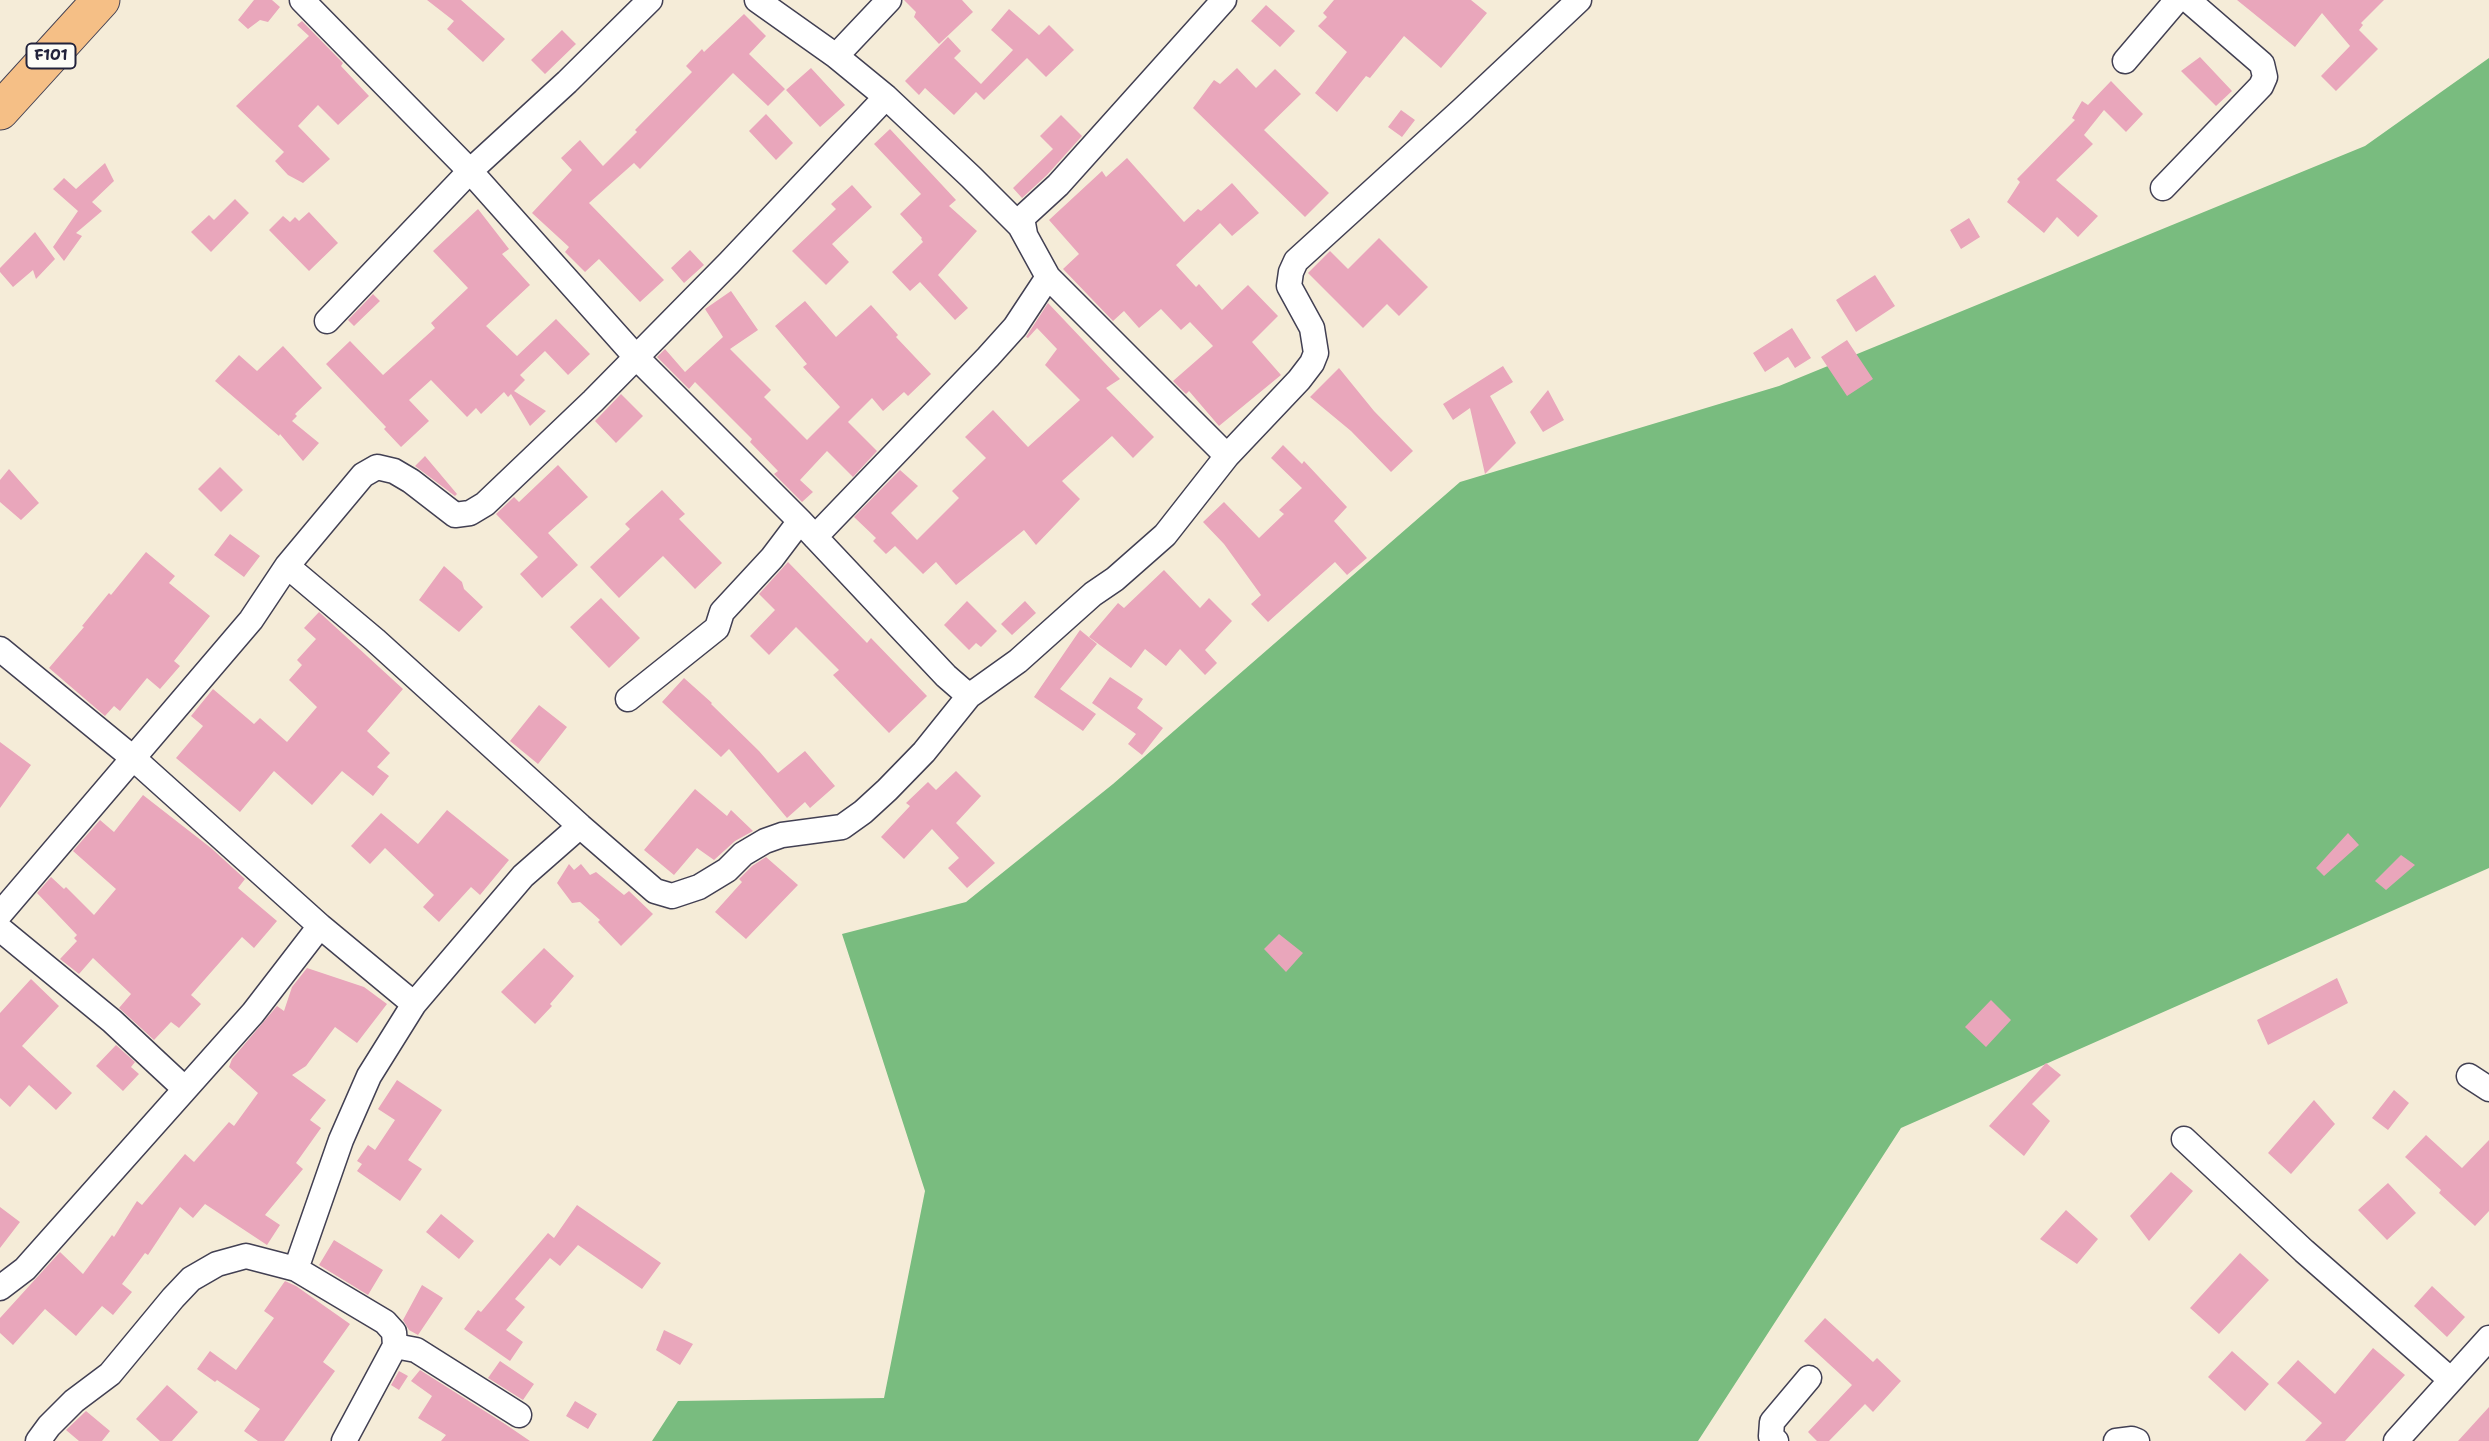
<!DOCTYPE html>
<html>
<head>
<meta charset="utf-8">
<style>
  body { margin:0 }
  canvas { display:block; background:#f5ecd8 }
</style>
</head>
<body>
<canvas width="2489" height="1441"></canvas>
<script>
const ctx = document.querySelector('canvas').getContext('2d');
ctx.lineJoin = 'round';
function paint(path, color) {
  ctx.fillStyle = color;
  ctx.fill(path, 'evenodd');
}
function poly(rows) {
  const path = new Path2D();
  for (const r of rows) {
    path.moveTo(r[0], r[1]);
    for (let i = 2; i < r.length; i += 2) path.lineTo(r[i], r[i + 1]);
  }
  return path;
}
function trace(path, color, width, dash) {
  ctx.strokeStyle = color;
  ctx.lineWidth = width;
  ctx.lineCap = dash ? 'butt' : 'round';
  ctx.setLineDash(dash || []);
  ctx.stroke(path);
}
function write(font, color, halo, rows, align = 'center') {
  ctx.font = font + ' "Shantell Sans",sans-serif';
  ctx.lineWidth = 7;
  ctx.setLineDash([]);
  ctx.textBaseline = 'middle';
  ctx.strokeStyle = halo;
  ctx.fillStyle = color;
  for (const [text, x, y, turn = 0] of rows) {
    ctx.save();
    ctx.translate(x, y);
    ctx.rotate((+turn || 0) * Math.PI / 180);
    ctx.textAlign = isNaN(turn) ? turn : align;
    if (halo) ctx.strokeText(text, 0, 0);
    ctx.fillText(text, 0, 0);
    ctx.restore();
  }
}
const forest = poly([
  [2489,58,2489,868,1901,1128,1698,1441,652,1441,678,1401,884,1398,925,1191,842,934,966,902,1113,784,1460,482,1779,386,2365,146]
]);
const building = poly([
  [254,0,272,0,280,7,268,22,260,20,248,29,238,20],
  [427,0,461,0,505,39,483,62,447,29,454,21],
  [904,0,962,0,973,12,939,44,914,17,916,12],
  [1334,0,1471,0,1487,13,1441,68,1404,36,1370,78,1366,76,1337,112,1315,93,1347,52,1318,26,1327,17,1323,13],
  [2237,0,2384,0,2361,23,2363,25,2359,30,2378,49,2336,91,2321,76,2350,46,2322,13,2295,47],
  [1266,5,1295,31,1280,47,1251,21],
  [1009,9,1039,35,1049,25,1074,50,1046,77,1027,58,984,100,976,92,954,115,925,88,919,95,905,81,948,37,961,51,954,58,981,84,1013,50,991,30],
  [744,14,766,36,749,54,785,89,768,106,733,73,640,169,634,163,589,203,664,280,640,302,599,259,585,272,565,252,569,247,532,213,572,170,561,158,580,140,603,166,637,132,635,130,692,72,686,66,702,49,704,52],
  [302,21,343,63,341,66,369,96,338,125,318,105,298,126,330,159,303,183,288,175,275,161,284,152,236,106,309,36,297,25],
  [562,30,576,44,545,74,531,60],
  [2200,57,2232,91,2216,106,2181,71],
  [811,68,845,105,820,127,786,90],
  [1237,68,1256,88,1275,69,1301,94,1264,130,1329,193,1305,217,1193,108,1214,80,1220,84],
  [2111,81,2143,114,2126,132,2104,110,2084,135,2093,144,2056,180,2098,216,2078,237,2057,217,2044,233,2007,202,2020,182,2017,179,2075,120,2072,118,2082,101,2088,105],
  [1401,110,1415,120,1402,137,1388,127],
  [766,114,793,143,776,160,749,131],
  [1061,115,1082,136,1047,175,1022,198,1013,188,1053,149,1040,136],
  [890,129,956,200,949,206,977,231,938,275,968,308,955,320,920,282,910,291,892,272,923,242,921,239,922,238,900,214,921,194,874,144],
  [1127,158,1184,222,1198,209,1201,211,1232,183,1259,213,1232,236,1220,223,1176,265,1196,287,1199,284,1222,310,1248,285,1278,316,1252,342,1281,375,1219,426,1189,391,1186,394,1173,381,1213,346,1190,322,1181,330,1161,309,1139,328,1124,311,1113,321,1063,269,1079,254,1049,220,1102,171,1106,177],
  [105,163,114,181,92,202,102,211,76,233,82,236,64,261,53,247,78,211,53,189,64,178,76,189],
  [852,185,872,207,832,244,849,262,826,285,792,251,836,209,831,204],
  [235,199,249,213,211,252,191,232,209,215,214,220],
  [478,209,509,249,502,254,530,285,486,326,517,356,556,319,590,354,568,375,545,351,520,375,525,380,514,391,546,411,530,426,511,394,508,397,504,392,481,414,476,408,467,417,431,380,409,400,429,421,401,447,384,429,386,427,326,364,350,341,383,375,435,328,431,323,468,288,433,251],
  [309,212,338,243,309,271,269,230,283,216,290,222,295,217,299,221],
  [1969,218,1980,237,1961,249,1950,230],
  [35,232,55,259,36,279,33,270,13,287,0,272,0,268],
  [1379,238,1428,287,1399,316,1387,304,1363,328,1308,273,1330,251,1348,269],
  [690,250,704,265,684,283,671,268],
  [1875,275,1895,306,1856,332,1836,300],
  [731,291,758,330,730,349,771,390,764,397,807,440,840,407,803,367,807,364,775,326,805,301,836,337,871,305,898,335,896,337,931,374,908,396,904,392,883,411,872,398,848,422,877,451,853,477,827,451,800,480,813,492,802,502,774,474,778,471,750,442,752,439,695,382,689,389,657,357,665,349,685,372,723,337,705,309],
  [373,294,380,301,354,326,348,320],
  [1048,303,1120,379,1106,388,1154,437,1133,458,1112,436,1062,481,1080,499,1036,545,1024,530,956,585,936,562,923,574,895,546,886,554,873,541,876,538,854,517,900,470,918,486,891,513,917,540,959,498,952,491,986,458,965,437,993,410,1028,447,1080,400,1045,365,1057,349,1037,328,1028,338,1026,337],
  [1792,328,1811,358,1795,368,1788,357,1765,372,1753,353],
  [1847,340,1873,379,1847,396,1821,357],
  [283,346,322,388,295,414,297,416,292,421,319,443,303,461,280,434,279,436,215,381,239,355,257,371],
  [1503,366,1513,382,1490,396,1516,443,1485,474,1470,408,1453,420,1443,404],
  [1339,368,1374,411,1413,451,1391,472,1351,431,1310,397],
  [1548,390,1564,420,1543,432,1530,412],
  [621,394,643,416,616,443,595,421],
  [1283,445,1302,464,1304,461,1347,507,1334,521,1367,558,1347,575,1335,562,1268,622,1251,604,1261,595,1224,544,1203,522,1224,502,1259,538,1284,514,1279,510,1302,488,1271,458],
  [425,456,457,494,455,496,415,466],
  [558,465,588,497,548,533,578,565,542,598,520,574,538,557,496,514,514,497,519,502],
  [220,467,243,490,221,512,198,489],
  [9,469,39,503,21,520,0,502,0,480],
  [662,490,685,514,679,519,722,563,695,589,663,556,619,598,590,567,630,529,625,524],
  [230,534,260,556,244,577,214,555],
  [146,552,175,576,169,583,210,616,174,661,180,666,160,689,147,678,120,711,114,706,105,716,49,668,84,627,82,626,109,593,111,595],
  [788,562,867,643,871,638,927,696,889,733,833,675,839,670,796,627,769,655,750,636,775,610,759,594],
  [444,566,462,582,464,589,483,607,459,632,419,600],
  [1164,570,1200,608,1209,598,1232,621,1205,650,1217,663,1205,675,1180,649,1166,666,1145,649,1131,668,1089,637,1118,603,1124,608],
  [601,598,640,638,609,668,570,627],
  [967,601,997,631,981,647,976,643,969,650,944,625],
  [1025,601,1036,613,1012,635,1001,624],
  [319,612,403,689,367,731,390,753,377,767,389,776,373,796,342,771,312,805,274,771,240,812,176,758,203,726,191,716,213,689,254,724,260,718,287,742,317,707,289,680,302,665,297,660,316,639,304,628],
  [1080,630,1097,644,1060,689,1096,714,1083,731,1034,697],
  [1110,677,1143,699,1137,708,1163,728,1142,755,1128,744,1136,734,1092,703],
  [684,678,712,703,711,704,759,751,778,773,805,751,835,786,810,808,805,802,787,818,729,749,721,757,662,702],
  [539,705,567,727,538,764,510,741],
  [0,742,31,765,0,808],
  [956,771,981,796,956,823,995,863,967,888,948,868,959,858,932,829,904,859,881,837,910,806,906,803,928,782,936,790],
  [695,789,727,816,731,810,753,831,735,841,714,860,697,848,674,875,644,850],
  [143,795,211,848,245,879,238,888,277,921,254,948,242,937,191,995,201,1004,179,1028,171,1022,154,1040,119,1008,131,994,93,958,79,974,60,959,77,941,74,938,77,935,37,893,51,877,64,889,66,887,94,915,116,889,73,851,100,820,114,832],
  [447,810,509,860,480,895,471,887,439,922,423,907,434,895,385,848,370,864,351,846,381,813,418,844],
  [2348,833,2359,845,2324,876,2316,868],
  [2401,855,2415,865,2386,890,2375,881],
  [766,857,798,885,746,939,715,912,742,882,739,879,752,866],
  [569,864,574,870,581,864,590,875,596,872,624,895,629,891,653,914,621,946,598,922,600,920,580,902,572,903,557,883],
  [1279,934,1303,953,1286,972,1264,949],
  [544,948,574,976,550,1004,552,1006,535,1024,501,992],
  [307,968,364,987,387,1004,357,1043,335,1027,306,1066,292,1075,326,1100,310,1120,321,1128,296,1163,303,1169,265,1215,280,1225,267,1245,205,1204,193,1218,180,1207,148,1255,145,1253,122,1284,132,1292,113,1315,102,1306,76,1336,45,1309,13,1345,0,1333,0,1318,60,1252,83,1274,112,1235,114,1237,137,1201,142,1205,185,1154,194,1162,229,1122,234,1126,258,1093,229,1067,232,1059,277,1006,284,1011,292,987],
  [2337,978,2348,1003,2268,1045,2257,1020],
  [31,979,59,1006,22,1046,72,1093,56,1110,29,1085,10,1107,0,1098,0,1013],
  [1991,1000,2011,1020,1986,1047,1965,1027],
  [116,1045,135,1062,131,1067,139,1074,123,1091,96,1066],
  [2046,1063,2061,1075,2032,1104,2050,1121,2024,1156,1989,1126],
  [397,1080,442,1110,408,1160,422,1169,400,1201,357,1171,362,1164,357,1161,368,1145,375,1150,395,1120,378,1109],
  [2394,1090,2409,1103,2388,1130,2372,1118],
  [2314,1100,2335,1124,2291,1174,2268,1153],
  [2426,1135,2462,1168,2489,1140,2489,1211,2475,1226,2439,1193,2441,1190,2405,1157],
  [2171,1172,2193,1191,2149,1241,2130,1216],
  [2388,1183,2416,1213,2387,1240,2358,1210],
  [577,1205,661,1263,642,1289,578,1245,560,1266,550,1258,515,1299,525,1307,506,1330,523,1342,510,1361,464,1329,478,1310,481,1312,548,1233,554,1238],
  [0,1207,20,1222,0,1248],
  [2066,1210,2098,1239,2077,1264,2040,1239],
  [441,1214,474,1241,459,1259,426,1232],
  [334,1240,383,1270,368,1295,319,1265],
  [2240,1253,2269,1280,2219,1334,2190,1308],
  [285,1281,296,1286,350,1324,323,1362,335,1371,284,1441,258,1441,244,1431,260,1409,217,1380,215,1382,197,1369,210,1351,236,1370,274,1318,264,1311],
  [422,1285,443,1298,418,1335,409,1330,403,1320],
  [2432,1286,2465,1317,2447,1337,2414,1306],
  [1825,1318,1873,1362,1877,1358,1901,1381,1873,1412,1865,1404,1829,1441,1817,1441,1808,1432,1852,1385,1804,1341],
  [664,1330,693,1344,680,1365,656,1350],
  [2373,1348,2405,1375,2345,1441,2305,1441,2322,1423,2277,1383,2298,1360,2335,1394],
  [2232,1351,2269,1384,2245,1411,2208,1377],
  [500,1361,534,1384,523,1400,488,1378],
  [420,1370,505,1424,530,1441,441,1441,446,1435,418,1418,432,1396,411,1381],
  [399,1371,408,1376,399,1390,391,1385],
  [167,1385,198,1412,172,1441,160,1441,136,1419],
  [575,1401,597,1414,588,1429,566,1416],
  [2489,1407,2489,1441,2458,1441],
  [86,1411,110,1431,102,1441,79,1441,66,1430]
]);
const street = poly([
  [302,0,470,171,636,357,800,521,946,676,969,696],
  [757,0,836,56,886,97,971,177,1020,226,1048,277,1227,456],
  [836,56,889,0],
  [2125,61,2177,0],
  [2163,188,2261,86,2265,77,2262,64,2188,0],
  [1025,234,1022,218,1058,185,1224,0],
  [327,321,470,171,567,82,650,0],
  [815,537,988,357,1015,327,1048,277],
  [287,566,375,640,580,826,655,891,672,896,699,887,727,870,743,854,765,841,782,835,842,827,863,812,887,790,924,752,969,696,1018,661,1093,594,1115,579,1165,535,1227,456,1299,380,1312,363,1316,353,1312,328,1289,286,1291,272,1296,261,1462,110,1579,0],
  [0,649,133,758,320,926,414,1004],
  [628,699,717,628,722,612,772,558,800,521],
  [0,914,251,620,287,566,363,475,377,467,394,471,411,481,455,515,470,513,485,504,593,401,729,263,886,97],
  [0,929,112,1021,185,1089],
  [2469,1076,2489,1089],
  [2184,1139,2304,1251,2451,1380],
  [296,1269,341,1140,369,1076,414,1004,523,876,580,826],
  [0,1288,25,1269,253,1013,320,926],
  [395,1346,416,1350,519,1415],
  [38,1441,49,1426,74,1401,110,1374,173,1298,191,1279,217,1264,246,1256,296,1269,385,1322,394,1332,395,1346,344,1441],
  [1776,1441,1771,1436,1772,1422,1809,1378],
  [2116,1441,2132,1439,2137,1441],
  [2396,1441,2489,1338]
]);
const primary = poly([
  [0,111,101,0]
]);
const shields = [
  [51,56,49]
];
const shieldNames = [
  ["F101",51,56]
];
paint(forest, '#79bc7f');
paint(building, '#e9a6bb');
trace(street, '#424053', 27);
trace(primary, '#424053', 39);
trace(street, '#fff', 24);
trace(primary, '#f5bf86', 37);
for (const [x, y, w] of shields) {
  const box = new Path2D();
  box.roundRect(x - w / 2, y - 12.5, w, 25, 5);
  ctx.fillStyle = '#fdfcf7';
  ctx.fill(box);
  trace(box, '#22223b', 2);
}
write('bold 16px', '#22223b', null, shieldNames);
</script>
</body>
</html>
